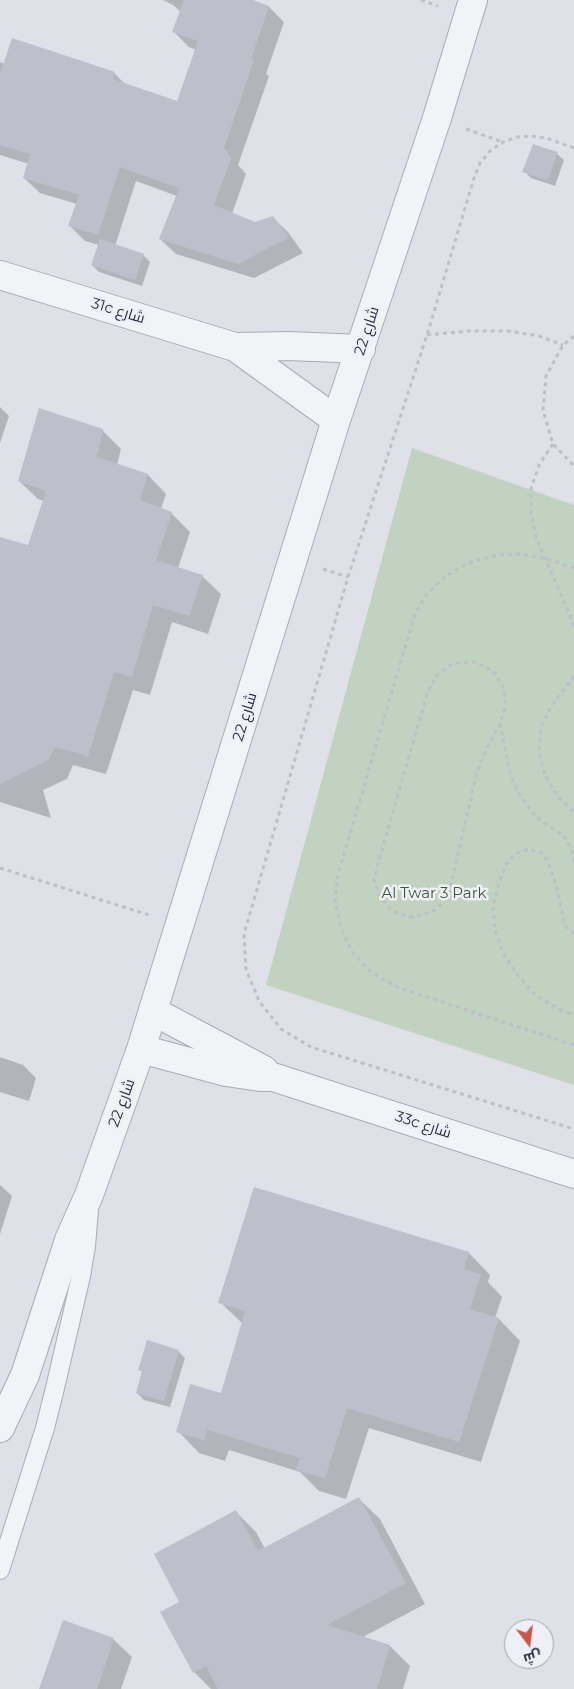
<!DOCTYPE html>
<html>
<head>
<meta charset="utf-8">
<style>
  body { margin:0 }
  #map { position:relative; width:574px; height:1689px; overflow:hidden; background:#e0e1e8; font-family:Montserrat,Cairo,sans-serif }
  canvas { display:block }
  .north { position:absolute; left:504px; top:1619px; width:50px; height:50px; box-sizing:border-box; background:#eff0f6; border:1px solid #a0a2ad; border-radius:50%; rotate:165deg; font-size:14px; font-weight:700; line-height:20px; text-align:center; color:#292c3f }
  .north::after { content:''; display:block; margin:auto; width:18px; height:22px; background:#c95449; clip-path:polygon(50% 0,100% 100%,50% 72%,0 100%) }
</style>
</head>
<body>
<div id="map">
<canvas width="574" height="1689"></canvas>
<div class="north">ش</div>
</div>
<script>
const ctx = document.querySelector('canvas').getContext('2d');
ctx.lineJoin = 'round';
function paint(path, color) {
  ctx.fillStyle = color;
  ctx.fill(path, 'evenodd');
}
function poly(rows) {
  const path = new Path2D();
  for (const r of rows) {
    path.moveTo(r[0], r[1]);
    for (let i = 2; i < r.length; i += 2) path.lineTo(r[i], r[i + 1]);
  }
  return path;
}
function trace(path, color, width, dash) {
  ctx.strokeStyle = color;
  ctx.lineWidth = width;
  ctx.lineCap = dash ? 'butt' : 'round';
  ctx.setLineDash(dash || []);
  ctx.stroke(path);
}
function write(font, color, halo, rows, align = 'center') {
  ctx.font = font + ' Montserrat,Cairo,sans-serif';
  ctx.lineWidth = 5;
  ctx.setLineDash([]);
  ctx.textBaseline = 'middle';
  ctx.strokeStyle = halo;
  ctx.fillStyle = color;
  for (const [text, x, y, turn = 0] of rows) {
    ctx.save();
    ctx.translate(x, y);
    ctx.rotate((+turn || 0) * Math.PI / 180);
    ctx.textAlign = isNaN(turn) ? turn : align;
    if (halo) ctx.strokeText(text, 0, 0);
    ctx.fillText(text, 0, 0);
    ctx.restore();
  }
}
const green = poly([
  [412,448,574,505,574,1085,266,985]
]);
const shadow = poly([
  [163,0,249,0,269,7,284,22,266,74,269,76,238,165,246,174,232,214,255,224,272,217,288,232,303,253,254,278,176,254,160,239,177,196,136,181,115,246,143,255,150,262,142,286,99,272,92,265,99,245,85,241,70,226,77,204,40,193,24,178,29,164,0,155,0,62,5,64,114,73,125,84,178,102,196,50,189,47,174,32,181,12,173,5],
  [557,154,564,160,555,186,531,178,524,171],
  [0,407,9,416,0,443],
  [102,430,121,449,117,465,148,475,166,494,161,509,171,513,190,532,178,568,202,576,221,594,208,634,172,622,150,695,133,690,106,774,73,765,67,779,43,790,51,818,0,802,0,539,29,547,44,501,38,499,19,481],
  [0,1057,23,1065,36,1078,29,1101,0,1092],
  [0,1185,12,1196,0,1234],
  [255,1189,469,1253,490,1275,488,1282,502,1297,495,1318,499,1319,520,1341,481,1462,369,1428,346,1499,319,1491,300,1472,229,1450,225,1461,199,1453,178,1431,221,1395,243,1324,220,1302],
  [178,1351,185,1358,170,1407,144,1400,137,1393,143,1373,140,1370],
  [359,1499,380,1519,425,1604,363,1637,390,1646,410,1666,403,1689,211,1689,194,1672,181,1602,235,1511,256,1532,265,1549],
  [113,1639,132,1657,121,1689,41,1689]
]);
const building = poly([
  [184,0,253,0,269,6,251,59,254,60,224,148,231,158,214,205,255,222,273,216,289,237,238,264,159,239,179,188,120,167,98,235,68,226,79,195,23,178,30,154,0,145,0,74,12,38,115,72,113,79,177,101,198,41,172,32],
  [533,144,558,152,548,180,522,172],
  [100,239,144,254,135,280,91,265],
  [39,408,103,429,97,457,148,474,140,500,172,512,156,560,203,575,189,616,153,605,132,677,114,672,88,756,55,747,48,760,0,784,0,537,28,545,46,491,18,481],
  [254,1187,469,1252,464,1269,481,1274,470,1309,499,1318,459,1442,347,1408,325,1478,296,1470,300,1458,207,1430,204,1440,176,1432,190,1384,221,1393,245,1311,218,1303],
  [147,1340,179,1350,164,1401,136,1393,142,1371,138,1370],
  [359,1497,406,1583,327,1625,390,1645,377,1689,218,1689,206,1666,193,1673,160,1612,179,1602,154,1554,236,1510,258,1551],
  [63,1620,114,1638,97,1689,39,1689]
]);
const path = poly([
  [421,0,438,6],
  [466,129,503,142],
  [574,148,546,138,531,136,517,137,503,142,490,151,480,163,474,178,427,335,348,577,244,934,246,969,259,1001,281,1029,311,1047,574,1129],
  [427,335,468,331,508,331,539,336,563,345],
  [574,336,563,345,546,376,543,410,553,444,574,466],
  [553,444,539,465,531,489,531,514,537,540,569,613,574,628],
  [574,568,544,558,519,554,493,556,468,563,446,576,427,594,415,614,338,874,335,901,341,928,353,953,372,973,397,987,574,1045],
  [323,569,348,577],
  [574,676,552,705,541,727,539,752,545,775,559,798,574,812],
  [500,723,485,752,477,772,452,880,447,899,432,912,413,917,394,912,380,898,374,880,379,860,428,691,438,674,454,663,474,662,492,670,503,686,506,705,500,723,509,769,517,791,536,817,565,837,572,852,574,864],
  [0,868,149,915],
  [574,934,571,932,565,925,555,882,549,864,542,853,528,849,515,854,506,865,499,882,493,907,495,930,503,953,516,973,536,996,564,1012,574,1014]
]);
const lane = poly([
  [0,1570,45,1428,55,1388,81,1276,86,1246,89,1210]
]);
const street = poly([
  [0,275,235,347,289,346,361,349],
  [235,347,336,420],
  [153,1011,264,1070],
  [141,1049,226,1072,260,1077,273,1077,574,1174],
  [0,1428,25,1375,69,1240,89,1195,141,1049,336,420,437,118,473,0]
]);
const streetNames = [
  ["31c شارع",118,311,17],
  ["شارع 22",367,331,-72],
  ["شارع 22",245,717,-73],
  ["شارع 22",122,1103,-70],
  ["33c شارع",423,1125,18]
];
const parkNames = [
  ["Al Twar 3 Park",434,894]
];
paint(green, '#c1d2c1');
paint(shadow, '#0003');
paint(building, '#bdbfcb');
trace(lane, '#a9abb5', 20);
trace(street, '#a9abb5', 30);
trace(path, '#bebfc7', 3, [4, 4]);
trace(lane, '#f2f3f7', 18);
trace(street, '#f2f3f7', 28);
write('15px', '#292c3f', '#eff0f6', streetNames);
write('15px', '#375a39', '#eff0f6', parkNames);
</script>
</body>
</html>
